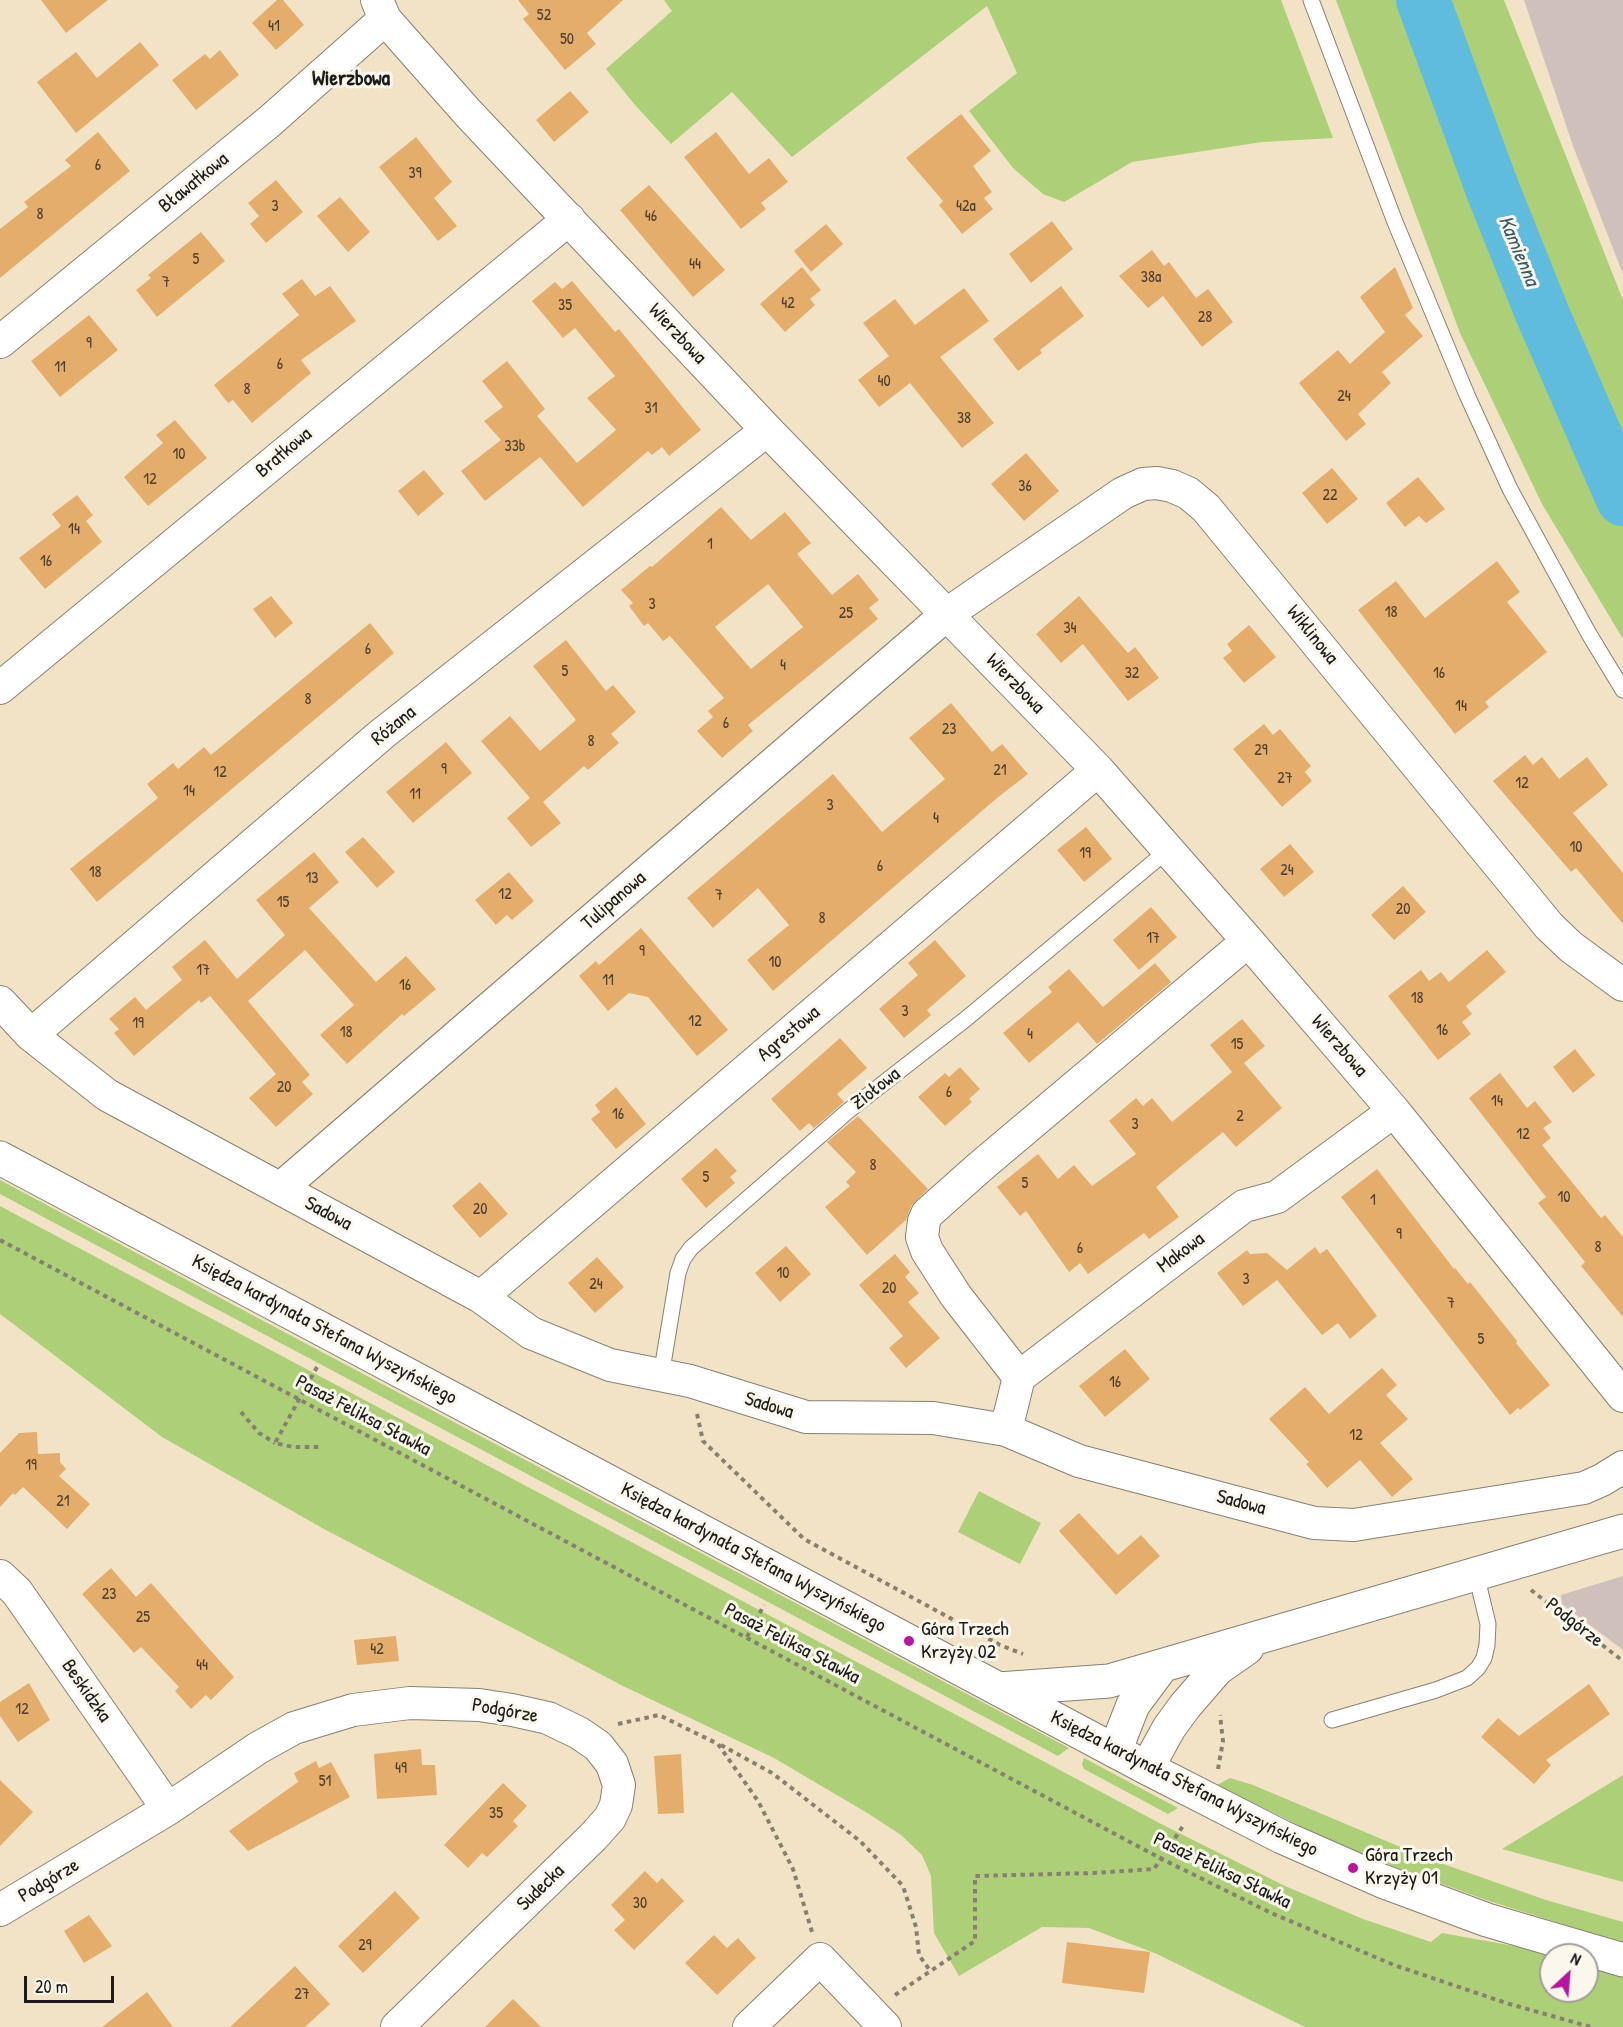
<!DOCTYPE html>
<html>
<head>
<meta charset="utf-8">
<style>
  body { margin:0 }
  #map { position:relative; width:1623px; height:2027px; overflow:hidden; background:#f2e3c7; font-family:"Patrick Hand",sans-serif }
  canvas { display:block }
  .north { position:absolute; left:1539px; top:1943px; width:60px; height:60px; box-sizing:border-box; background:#fbf7ec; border:2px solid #a29f99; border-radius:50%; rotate:26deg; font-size:16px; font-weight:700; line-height:24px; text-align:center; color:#1c1c1c }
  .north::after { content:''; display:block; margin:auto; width:21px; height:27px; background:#b5179e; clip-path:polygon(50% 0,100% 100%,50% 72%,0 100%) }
  .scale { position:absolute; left:24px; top:1976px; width:90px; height:27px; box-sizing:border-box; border:3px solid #1c1c1c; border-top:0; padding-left:8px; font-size:18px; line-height:21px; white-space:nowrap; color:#1c1c1c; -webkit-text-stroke:4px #fbf7ec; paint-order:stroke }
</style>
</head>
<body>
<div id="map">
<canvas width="1623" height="2027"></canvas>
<div class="north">N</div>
<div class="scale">20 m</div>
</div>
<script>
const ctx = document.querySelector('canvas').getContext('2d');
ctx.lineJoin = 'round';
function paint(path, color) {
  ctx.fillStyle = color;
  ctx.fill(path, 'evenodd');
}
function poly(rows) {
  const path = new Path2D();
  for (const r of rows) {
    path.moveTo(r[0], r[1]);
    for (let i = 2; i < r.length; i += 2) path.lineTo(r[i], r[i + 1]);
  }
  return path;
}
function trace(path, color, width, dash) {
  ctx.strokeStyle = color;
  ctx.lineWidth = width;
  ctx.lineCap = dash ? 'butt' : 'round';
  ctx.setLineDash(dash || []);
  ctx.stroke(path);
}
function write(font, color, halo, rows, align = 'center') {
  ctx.font = font + ' "Patrick Hand",sans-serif';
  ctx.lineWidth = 6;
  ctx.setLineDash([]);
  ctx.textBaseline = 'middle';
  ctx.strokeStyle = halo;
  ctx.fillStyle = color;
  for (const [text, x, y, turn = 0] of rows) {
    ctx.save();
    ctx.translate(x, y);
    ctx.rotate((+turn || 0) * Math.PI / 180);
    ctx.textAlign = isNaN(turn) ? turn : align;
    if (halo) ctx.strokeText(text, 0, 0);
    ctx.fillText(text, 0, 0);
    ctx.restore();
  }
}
const industrial = poly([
  [1524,0,1623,0,1623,274,1573,146],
  [1623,1576,1623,1650,1562,1604,1561,1595]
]);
const green = poly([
  [664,0,1281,0,1333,138,1262,142,1132,162,1064,202,1043,194,1013,168,969,111,1017,73,987,6,792,157,732,92,671,144,635,105,606,69,672,11],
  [1336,0,1504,0,1623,300,1623,639,1542,504,1460,333],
  [0,1180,284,1332,1069,1748,1058,1756,0,1194],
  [0,1206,1165,1826,1285,1886,1363,1919,1431,1942,1442,1933,1520,1947,1551,1956,1551,1991,1587,1991,1587,1966,1623,1976,1623,2027,1305,2027,1157,1954,1089,1928,1042,1927,959,1976,934,1933,931,1876,922,1855,901,1835,869,1814,774,1758,625,1687,324,1529,162,1437,0,1314],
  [979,1491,1041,1523,1020,1564,958,1532],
  [1084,1758,1178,1808,1168,1814,1084,1769,1082,1764],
  [1623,1775,1623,1882,1502,1849],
  [1230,1778,1253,1785,1429,1859,1546,1900,1623,1922,1623,1943,1492,1902,1351,1851,1217,1785]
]);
const river = poly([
  [1423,0,1492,188,1542,313,1623,499]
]);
const building = poly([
  [41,0,108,0,66,33],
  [277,0,283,0,304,25,276,50,252,23],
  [518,0,623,0,587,33,596,44,565,70,523,19,529,14],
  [140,42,159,65,76,133,37,82,76,52,97,78],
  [220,50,239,75,196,110,172,80,205,54,210,59],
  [570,91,589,112,554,142,536,120],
  [961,114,991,151,973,166,992,192,984,198,993,209,962,234,939,205,943,201,906,158],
  [98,132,130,171,0,278,0,229,28,207,24,202,71,166,65,160],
  [716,132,749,174,769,158,788,182,761,203,766,209,741,229,684,157],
  [416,137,452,182,434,198,457,226,438,241,379,167],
  [276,180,303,212,266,243,250,224,259,216,248,203],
  [649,185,725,270,693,297,620,210],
  [340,197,370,232,348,252,317,216],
  [1052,221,1073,249,1031,283,1009,254],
  [826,224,843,244,811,272,794,251],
  [201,232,225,261,157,317,136,290,151,278,148,275],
  [1152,250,1164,266,1169,262,1196,298,1208,289,1233,322,1202,347,1163,296,1148,308,1119,276],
  [802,267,821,290,810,299,815,305,785,332,760,304],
  [1395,267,1413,308,1405,315,1423,336,1382,372,1391,383,1358,414,1366,424,1346,441,1299,383,1338,350,1350,364,1385,332,1360,297],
  [302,279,315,296,330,286,356,321,301,360,311,373,252,423,233,400,228,403,214,385,299,315,282,294],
  [572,281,615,332,619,329,701,430,669,456,662,447,652,455,648,451,583,507,540,457,485,501,461,471,501,440,484,421,503,407,482,381,507,361,545,409,537,416,577,463,616,430,587,398,615,376,575,328,563,338,532,301,555,282,562,289],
  [1061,286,1084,316,1040,350,1042,353,1018,371,993,339],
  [964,288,989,321,940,357,994,423,962,448,910,383,879,407,858,380,889,356,863,323,895,299,915,325],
  [89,315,118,350,60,397,31,361],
  [175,420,207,458,148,506,124,477,163,443,156,435],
  [1026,453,1059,491,1024,521,991,484],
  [1332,468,1358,499,1327,524,1302,493],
  [424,470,444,494,418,516,398,491],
  [1418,477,1445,509,1426,523,1419,516,1405,527,1386,503],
  [77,495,93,515,86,521,102,542,45,589,19,558,61,526,52,514],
  [721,507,751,540,785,512,811,543,797,554,832,595,858,574,879,600,869,608,878,619,748,725,753,731,722,758,697,731,713,717,708,711,724,698,670,636,663,641,648,623,644,626,629,606,633,603,621,590,650,566,652,567],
  [768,584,803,627,751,669,715,627],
  [1497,561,1520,592,1507,602,1547,652,1485,702,1489,707,1455,734,1358,610,1396,581,1425,618],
  [271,596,293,623,275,638,253,609],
  [1079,596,1128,653,1135,647,1159,678,1128,701,1083,644,1061,663,1036,634],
  [370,623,394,653,97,902,70,869,158,798,147,784,173,763,178,769,204,747,211,755],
  [1249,625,1276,657,1244,683,1223,658,1232,651,1227,644],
  [566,640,606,691,613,685,636,712,611,734,619,743,588,770,584,766,543,802,561,823,531,847,507,818,530,798,481,741,510,716,540,751,576,720,533,666],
  [951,703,992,752,1002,744,1028,774,997,798,773,991,747,960,789,925,758,888,713,928,687,898,833,774,882,832,945,779,909,738],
  [1264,724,1273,735,1280,729,1311,766,1305,772,1312,781,1282,807,1233,749],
  [446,742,472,773,413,823,386,792],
  [1525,755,1533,765,1542,757,1559,779,1587,757,1608,785,1573,813,1623,873,1623,924,1576,868,1571,872,1493,781],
  [1086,827,1112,859,1084,882,1057,850],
  [363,837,395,872,377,888,345,852],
  [1290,844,1314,872,1284,897,1260,869],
  [314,852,339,882,309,908,376,982,406,956,436,989,404,1016,402,1014,347,1064,320,1035,354,1005,305,950,248,1001,310,1075,302,1082,313,1094,276,1127,249,1098,276,1074,210,996,201,1003,199,1000,134,1056,114,1033,119,1029,109,1019,135,997,146,1010,182,980,172,967,205,940,237,979,285,935,256,900],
  [509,872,534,901,512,920,507,915,496,925,475,900],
  [1403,886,1426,912,1394,940,1371,915],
  [1151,907,1177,937,1139,970,1113,940],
  [641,928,728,1030,697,1056,648,997,629,993,608,1011,579,976,596,961,599,965],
  [935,940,966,976,927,1010,931,1015,904,1038,879,1009,918,975,908,963],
  [1487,950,1506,972,1466,1006,1472,1014,1462,1022,1471,1034,1438,1060,1388,996,1421,970,1429,981,1441,972,1449,982],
  [1155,963,1171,982,1097,1044,1078,1022,1029,1063,1003,1033,1052,992,1048,987,1069,969,1103,1007],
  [1242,1019,1265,1046,1244,1063,1282,1108,1236,1147,1223,1132,1156,1187,1179,1217,1149,1239,1144,1233,1088,1274,1080,1263,1069,1272,1026,1211,1020,1216,997,1187,1038,1154,1058,1179,1074,1165,1092,1186,1136,1154,1109,1121,1136,1098,1143,1106,1152,1098,1172,1122,1232,1072,1210,1045],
  [840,1038,867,1068,837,1094,844,1102,814,1128,809,1123,800,1131,771,1099],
  [1575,1049,1595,1075,1573,1093,1553,1067],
  [960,1067,980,1089,969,1099,972,1102,945,1126,918,1097,945,1073,949,1077],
  [1500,1073,1527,1108,1535,1101,1552,1122,1543,1128,1551,1138,1542,1145,1601,1218,1605,1215,1623,1237,1623,1317,1581,1266,1585,1262,1538,1203,1546,1197,1469,1098],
  [616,1087,646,1124,616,1149,591,1119,600,1112,595,1105],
  [858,1116,928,1189,911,1206,906,1220,867,1255,825,1207,850,1186,846,1182,856,1172,827,1142],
  [716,1148,737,1171,730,1177,735,1183,706,1208,681,1179],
  [1377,1169,1454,1269,1455,1268,1468,1284,1470,1282,1517,1341,1516,1343,1550,1385,1520,1410,1518,1408,1510,1415,1341,1197],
  [480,1182,508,1214,480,1238,452,1206],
  [786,1246,811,1274,780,1302,755,1273],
  [1315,1247,1320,1254,1327,1249,1377,1316,1350,1339,1338,1323,1322,1335,1277,1280,1243,1306,1217,1273,1247,1250,1250,1254,1267,1253,1287,1270],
  [895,1254,910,1272,905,1277,919,1293,908,1302,940,1338,906,1368,889,1348,903,1336,859,1285],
  [597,1257,624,1287,595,1313,568,1283],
  [1125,1349,1150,1379,1105,1417,1079,1386],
  [1382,1368,1397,1385,1386,1395,1408,1419,1380,1443,1413,1479,1392,1497,1360,1460,1327,1488,1306,1464,1309,1462,1269,1419,1305,1387,1329,1414],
  [37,1432,38,1454,60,1453,60,1462,66,1469,59,1476,90,1504,67,1529,23,1487,15,1495,13,1493,0,1507,0,1453,19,1433],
  [1079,1513,1118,1555,1141,1535,1160,1556,1116,1595,1059,1531],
  [111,1568,136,1597,151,1583,234,1677,211,1700,206,1695,191,1709,175,1691,179,1687,141,1647,134,1653,82,1594],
  [396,1636,399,1661,357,1665,354,1640],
  [29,1683,50,1720,18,1742,0,1716,0,1702],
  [1589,1684,1610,1714,1546,1760,1551,1765,1534,1784,1481,1737,1498,1718,1519,1736],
  [421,1749,422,1765,435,1765,437,1795,377,1799,374,1754],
  [681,1754,684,1813,658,1814,654,1756],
  [316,1761,319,1768,331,1762,350,1797,248,1851,229,1831,298,1782,294,1773],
  [0,1780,33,1812,0,1846],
  [503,1783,527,1806,513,1821,518,1826,487,1857,482,1853,468,1868,444,1845],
  [645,1871,657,1883,662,1878,684,1901,634,1950,614,1930,625,1920,611,1905],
  [395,1891,420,1918,363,1973,338,1946],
  [89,1915,112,1946,84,1963,64,1931],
  [714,1935,727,1948,738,1938,756,1958,717,1995,685,1963],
  [1067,1942,1150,1952,1144,1993,1062,1983],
  [295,1966,330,2004,305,2027,230,2027],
  [147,1992,173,2027,102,2027],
  [513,1999,541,2027,485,2027]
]);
const path = poly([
  [0,1240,1160,1858,1271,1913,1394,1965,1506,2003,1591,2027],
  [317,1367,275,1443,293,1447,321,1447],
  [241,1412,259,1433,275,1443],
  [697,1414,703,1441,804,1539,1000,1645,1023,1654],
  [1531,1590,1623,1661],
  [747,1637,764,1605],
  [618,1724,659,1715,718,1744,758,1801,793,1869,812,1932],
  [721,1745,772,1773,860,1841,903,1886,916,1927,919,1955,931,1972],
  [1218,1769,1223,1741,1220,1715],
  [895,1995,975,1941,975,1876,1094,1873,1154,1869,1183,1826]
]);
const service = poly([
  [1311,0,1395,222,1467,395,1510,489,1589,634,1623,690],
  [661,1376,678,1273,683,1259,691,1248,848,1111,967,1018,1168,850],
  [1332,1720,1436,1690,1467,1678,1478,1668,1484,1658,1487,1645,1488,1624,1476,1574]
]);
const minor = poly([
  [377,0,385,19,468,113,767,430,1098,770,1248,941,1394,1111,1623,1396],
  [0,342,270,121,385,19],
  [0,688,569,219],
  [0,1002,31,1035,107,1095,481,1297,531,1333,610,1365,690,1381,806,1417,933,1418,1006,1430,1079,1461,1314,1523,1354,1525,1584,1488,1602,1480,1623,1467],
  [31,1035,382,734,767,430],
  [281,1188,947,614,1123,493,1143,484,1157,483,1172,486,1188,493,1206,508,1549,926,1571,947,1623,985],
  [481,1297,1098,770],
  [1019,1377,956,1296,927,1251,922,1237,924,1221,927,1214,981,1166,1248,941],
  [1006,1430,1019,1377,1244,1206,1277,1197,1394,1111],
  [0,1576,17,1592,168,1809],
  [0,1910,168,1809,258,1748,294,1728,353,1710,410,1703,479,1705,512,1710,548,1718,579,1733,598,1746,612,1764,619,1785,616,1805,610,1818,593,1837,397,2027],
  [749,2027,820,1959,885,2027]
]);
const tertiary = poly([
  [999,1689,1109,1681,1623,1531],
  [1115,1751,1133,1705,1162,1666],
  [1147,1768,1169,1728,1185,1706,1217,1669,1247,1648]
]);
const secondary = poly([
  [0,1158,1147,1768,1282,1837,1382,1881,1487,1920,1623,1960]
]);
const markers = [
  [909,1641,6,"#b5179e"],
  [1353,1868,6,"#b5179e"]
];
const numberNames = [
  ["52",544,16],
  ["41",274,27],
  ["50",567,40],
  ["6",98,166],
  ["39",415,174],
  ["3",275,207],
  ["42a",966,207],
  ["8",40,215],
  ["46",651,217],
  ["5",196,260],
  ["44",695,265],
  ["38a",1151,278],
  ["7",166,283],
  ["42",788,304],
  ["35",565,306],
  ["28",1205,318],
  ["9",89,344],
  ["6",280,365],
  ["11",60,368],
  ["40",884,382],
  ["8",247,390],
  ["24",1344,397],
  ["31",651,409],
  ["38",964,419],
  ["33b",515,447],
  ["10",179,455],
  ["12",150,480],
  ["36",1025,487],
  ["22",1330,496],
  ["14",74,530],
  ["1",710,545],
  ["16",46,562],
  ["3",652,605],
  ["18",1391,613],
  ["25",846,614],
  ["34",1070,629],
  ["6",368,650],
  ["4",783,666],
  ["5",565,672],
  ["32",1132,674],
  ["16",1439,674],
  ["8",308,700],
  ["14",1461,707],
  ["6",726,724],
  ["23",949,730],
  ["8",591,742],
  ["29",1261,751],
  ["9",444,770],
  ["21",1000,771],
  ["12",220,773],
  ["27",1285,779],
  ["12",1522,784],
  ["14",189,792],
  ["11",415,795],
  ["3",830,806],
  ["4",936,819],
  ["10",1576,848],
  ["19",1085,854],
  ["6",880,867],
  ["24",1287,871],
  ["18",95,873],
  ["13",312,879],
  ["12",505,895],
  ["7",719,896],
  ["15",283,903],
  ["20",1403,910],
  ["8",822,919],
  ["17",1153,939],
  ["9",642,952],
  ["10",775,963],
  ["17",203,971],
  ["11",608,981],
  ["16",405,986],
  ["18",1417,999],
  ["3",905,1012],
  ["12",695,1022],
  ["19",138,1024],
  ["16",1442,1031],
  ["18",346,1033],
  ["4",1030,1035],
  ["15",1237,1045],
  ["20",284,1088],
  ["6",949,1093],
  ["14",1497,1102],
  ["16",618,1115],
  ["2",1240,1117],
  ["3",1135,1125],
  ["12",1523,1135],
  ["8",873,1166],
  ["5",706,1178],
  ["5",1025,1184],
  ["10",1564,1198],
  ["1",1373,1201],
  ["20",480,1210],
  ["9",1399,1235],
  ["8",1598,1248],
  ["6",1080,1249],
  ["10",783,1274],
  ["3",1246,1280],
  ["24",596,1285],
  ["20",889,1289],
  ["7",1451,1304],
  ["5",1481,1340],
  ["16",1115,1383],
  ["12",1356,1436],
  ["19",31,1466],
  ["21",63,1502],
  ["23",109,1595],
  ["25",143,1618],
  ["42",377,1650],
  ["44",202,1666],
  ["12",22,1710],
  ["49",401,1769],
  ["51",325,1782],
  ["35",496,1814],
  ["30",640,1904],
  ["29",365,1946],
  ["27",302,1995]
];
const streetNames = [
  ["Bławatkowa",194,183,-39],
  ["Wierzbowa",677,334,47],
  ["Bratkowa",284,453,-40],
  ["Wiklinowa",1312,635,51],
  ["Wierzbowa",1015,684,46],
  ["Różana",394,726,-39],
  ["Tulipanowa",614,901,-41],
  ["Agrestowa",789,1034,-40],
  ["Wierzbowa",1339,1046,49],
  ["Ziołowa",876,1089,-38],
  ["Sadowa",328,1214,28],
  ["Makowa",1181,1253,-37],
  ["Księdza kardynała Stefana Wyszyńskiego",324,1330,28],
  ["Sadowa",769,1406,17],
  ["Pasaż Feliksa Sławka",363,1416,28],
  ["Sadowa",1241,1503,15],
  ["Księdza kardynała Stefana Wyszyńskiego",753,1558,28],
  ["Podgórze",1574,1623,38],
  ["Pasaż Feliksa Sławka",792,1644,28],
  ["Beskidzka",86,1691,55],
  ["Podgórze",505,1711,10],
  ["Księdza kardynała Stefana Wyszyńskiego",1184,1784,27],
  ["Pasaż Feliksa Sławka",1222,1871,26],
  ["Podgórze",49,1881,-31],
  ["Sudecka",541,1888,-44]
];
const poiNames = [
  ["Góra Trzech",921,1630],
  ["Krzyży 02",921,1653],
  ["Góra Trzech",1365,1856],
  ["Krzyży 01",1365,1879]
];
const neighbourhoodNames = [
  ["Wierzbowa",351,79]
];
const waterNames = [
  ["Kamienna",1518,251,67]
];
paint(industrial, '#d0c0bc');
paint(green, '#accf78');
trace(river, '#60bcde', 54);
paint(building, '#e4ad6c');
trace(service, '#878072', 17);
trace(minor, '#878072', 34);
trace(tertiary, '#878072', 35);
trace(secondary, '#878072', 35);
trace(path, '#878072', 4, [4.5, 4.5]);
trace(service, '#fff', 15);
trace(minor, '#fff', 32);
trace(tertiary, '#fff', 33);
trace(secondary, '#fff', 33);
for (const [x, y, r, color] of markers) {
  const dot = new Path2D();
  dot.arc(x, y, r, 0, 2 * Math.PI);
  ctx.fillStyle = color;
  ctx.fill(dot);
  trace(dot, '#fbf7ec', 2);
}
write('16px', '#4e4030', null, numberNames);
write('20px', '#1c1c1c', '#fbf7ec', streetNames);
write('20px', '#1c1c1c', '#fbf7ec', poiNames, 'left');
write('bold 21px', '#1c1c1c', '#fbf7ec', neighbourhoodNames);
write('italic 21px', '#375c6a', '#fbf7ec', waterNames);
</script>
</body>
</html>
